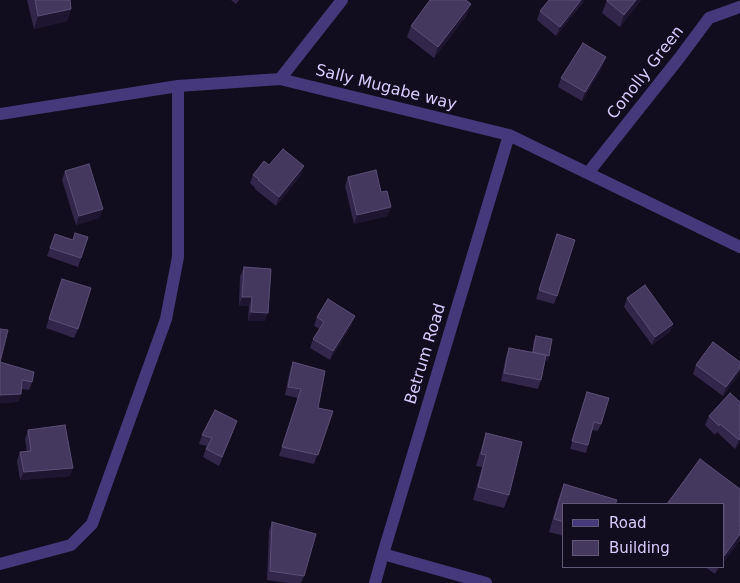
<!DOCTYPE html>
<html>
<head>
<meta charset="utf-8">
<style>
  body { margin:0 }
  #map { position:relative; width:740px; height:583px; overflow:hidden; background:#120d1e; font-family:"DejaVu Sans",sans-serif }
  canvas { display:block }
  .legend { position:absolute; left:562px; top:503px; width:162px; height:65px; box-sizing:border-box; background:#120d1e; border:1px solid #615977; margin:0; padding:6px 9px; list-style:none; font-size:15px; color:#d8cbfd }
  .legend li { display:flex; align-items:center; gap:10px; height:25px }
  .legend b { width:25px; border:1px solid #615977 }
</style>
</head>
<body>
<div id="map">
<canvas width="740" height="583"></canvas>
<ul class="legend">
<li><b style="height:6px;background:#45397b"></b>Road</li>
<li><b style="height:14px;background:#44385e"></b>Building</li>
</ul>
</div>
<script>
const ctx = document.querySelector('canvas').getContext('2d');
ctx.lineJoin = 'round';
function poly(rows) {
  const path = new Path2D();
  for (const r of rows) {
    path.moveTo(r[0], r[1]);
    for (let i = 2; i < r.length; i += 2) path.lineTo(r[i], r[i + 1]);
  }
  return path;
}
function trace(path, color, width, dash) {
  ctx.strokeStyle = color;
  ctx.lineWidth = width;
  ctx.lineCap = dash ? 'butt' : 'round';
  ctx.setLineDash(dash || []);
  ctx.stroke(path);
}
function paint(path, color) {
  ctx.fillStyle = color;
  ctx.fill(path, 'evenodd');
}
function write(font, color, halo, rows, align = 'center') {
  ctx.font = font + ' "DejaVu Sans",sans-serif';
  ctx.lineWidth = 4;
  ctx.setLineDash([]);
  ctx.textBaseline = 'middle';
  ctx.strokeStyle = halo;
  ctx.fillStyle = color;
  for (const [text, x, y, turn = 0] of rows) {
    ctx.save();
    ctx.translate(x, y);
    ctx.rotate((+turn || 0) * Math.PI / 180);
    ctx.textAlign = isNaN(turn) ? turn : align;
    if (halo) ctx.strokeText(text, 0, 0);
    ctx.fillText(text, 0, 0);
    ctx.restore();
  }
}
const minor = poly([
  [280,79,342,0],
  [0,114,178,86,280,79,509,135,740,247],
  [588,173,680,57,709,18,740,7],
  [383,554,486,583],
  [0,564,71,545,92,524,166,319,178,257,178,86],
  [375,583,383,554,509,135]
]);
const wall = poly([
  [27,0,70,0,71,9,67,21,34,29],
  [231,0,239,0,236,4],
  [607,0,641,0,620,27,602,13],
  [584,1,556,36,537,20,540,11],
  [467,15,434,58,407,37,411,26],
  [603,66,582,101,558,87,561,78],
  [269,165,301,175,276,206,255,189,255,188,250,183,253,175],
  [65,171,103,209,99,218,76,225,62,180],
  [348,177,381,192,391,207,387,216,354,224,345,186],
  [55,234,73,240,88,237,78,267,47,256],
  [557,234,557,296,554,304,536,299],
  [244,267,265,321,248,321,249,306,239,306,240,276],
  [59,287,78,329,74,338,46,328],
  [627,298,673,324,670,332,652,345,624,307],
  [317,317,352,324,330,360,310,348,313,339,320,329,314,326],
  [0,329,0,362,32,382,29,390,22,389,21,394,18,402,0,403],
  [536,336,549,356,548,361,545,360,541,380,538,389,501,381,506,356,509,348,532,352,534,340],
  [293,362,318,408,333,411,314,464,279,456,298,398,285,395,290,370],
  [740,362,740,372,723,396,693,374,696,365],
  [587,392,601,424,598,431,592,430,586,453,570,449],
  [740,402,740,443,735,449,717,432,715,435,705,425,709,416],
  [234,429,219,466,203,457,207,446,199,444,202,435],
  [28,430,73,468,70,476,20,480,17,461,20,452,27,452,25,439],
  [486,433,509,495,504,508,473,500,482,467,476,466,482,446],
  [564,484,564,536,549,532,559,497],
  [272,522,304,576,301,583,287,583,267,580,269,531],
  [705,567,720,567,715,574]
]);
const shadedWall = poly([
  [581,0,584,0,556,36,560,27],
  [636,0,641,0,620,27,624,15],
  [471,4,467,15,434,58,438,47],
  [71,9,67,21,34,29,38,16],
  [606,57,603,66,582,101,585,92],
  [304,166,301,175,276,206,279,197],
  [391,207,387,216,354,224,357,215],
  [103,209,99,218,76,225,79,216],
  [242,297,252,297,249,306,239,306],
  [251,312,268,313,265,321,248,321],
  [355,316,352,324,330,360,333,351],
  [673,324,670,332,652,345,655,337],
  [533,354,549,356,548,361,531,358],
  [740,368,740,373,723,396,726,387],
  [21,394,18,402,0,403,0,395],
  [740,438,740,443,735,449,739,440],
  [73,468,70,476,20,480,24,472],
  [740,534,740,539,739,542,724,562,724,556],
  [718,567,720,567,715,574]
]);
const building = poly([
  [35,0,70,0,71,9,38,16,35,0],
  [430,0,466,0,471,4,438,47,411,26,430,0],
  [549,0,581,0,560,27,540,11,549,0],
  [607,0,636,0,624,15,607,1,607,0],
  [583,43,606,57,585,92,561,78,583,43],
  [283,149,304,166,279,197,258,180,259,179,253,175,264,161,269,165,283,149],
  [89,164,103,209,79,216,65,171,89,164],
  [376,170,381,192,387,191,391,207,357,215,348,177,376,170],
  [75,233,88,237,81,258,50,248,55,234,73,240,75,233],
  [557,234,575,240,557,296,539,290,557,234],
  [244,267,271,269,268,313,251,312,252,297,242,297,244,267],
  [62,279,91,288,78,329,49,319,62,279],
  [645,285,673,324,655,337,627,298,645,285],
  [328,299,355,316,333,351,313,339,324,322,317,317,328,299],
  [0,329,8,330,0,362,34,372,32,382,22,380,21,394,0,395,0,329],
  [536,336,552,339,549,356,533,352,536,336],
  [713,342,740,362,740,368,726,387,696,365,713,342],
  [509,348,546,355,541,380,504,373,509,348],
  [293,362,325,371,318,408,333,411,318,455,282,447,301,389,288,387,293,362],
  [587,392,609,398,601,424,594,422,588,445,572,441,587,392],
  [730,393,740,402,740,438,739,440,720,424,719,426,709,416,730,393],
  [215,410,237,421,222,457,206,449,212,438,202,435,215,410],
  [65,425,73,468,24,472,20,452,31,451,28,430,65,425],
  [486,433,522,442,509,495,478,487,486,455,481,454,486,433],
  [700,459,740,489,740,526,739,526,740,534,724,556,724,504,667,504,700,459],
  [564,484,617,500,615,504,564,504,564,522,554,519,564,484],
  [272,522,316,534,304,576,270,571,272,522]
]);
const streetNames = [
  ["Conolly Green",646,73,-52],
  ["Sally Mugabe way",386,88,14],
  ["Betrum Road",426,354,-73]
];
trace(minor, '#45397b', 12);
paint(wall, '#32264b');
paint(shadedWall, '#1e1531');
paint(building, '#44385e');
trace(building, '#5b4f77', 1);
write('16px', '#d8cbfd', '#120d1e', streetNames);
</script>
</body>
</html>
